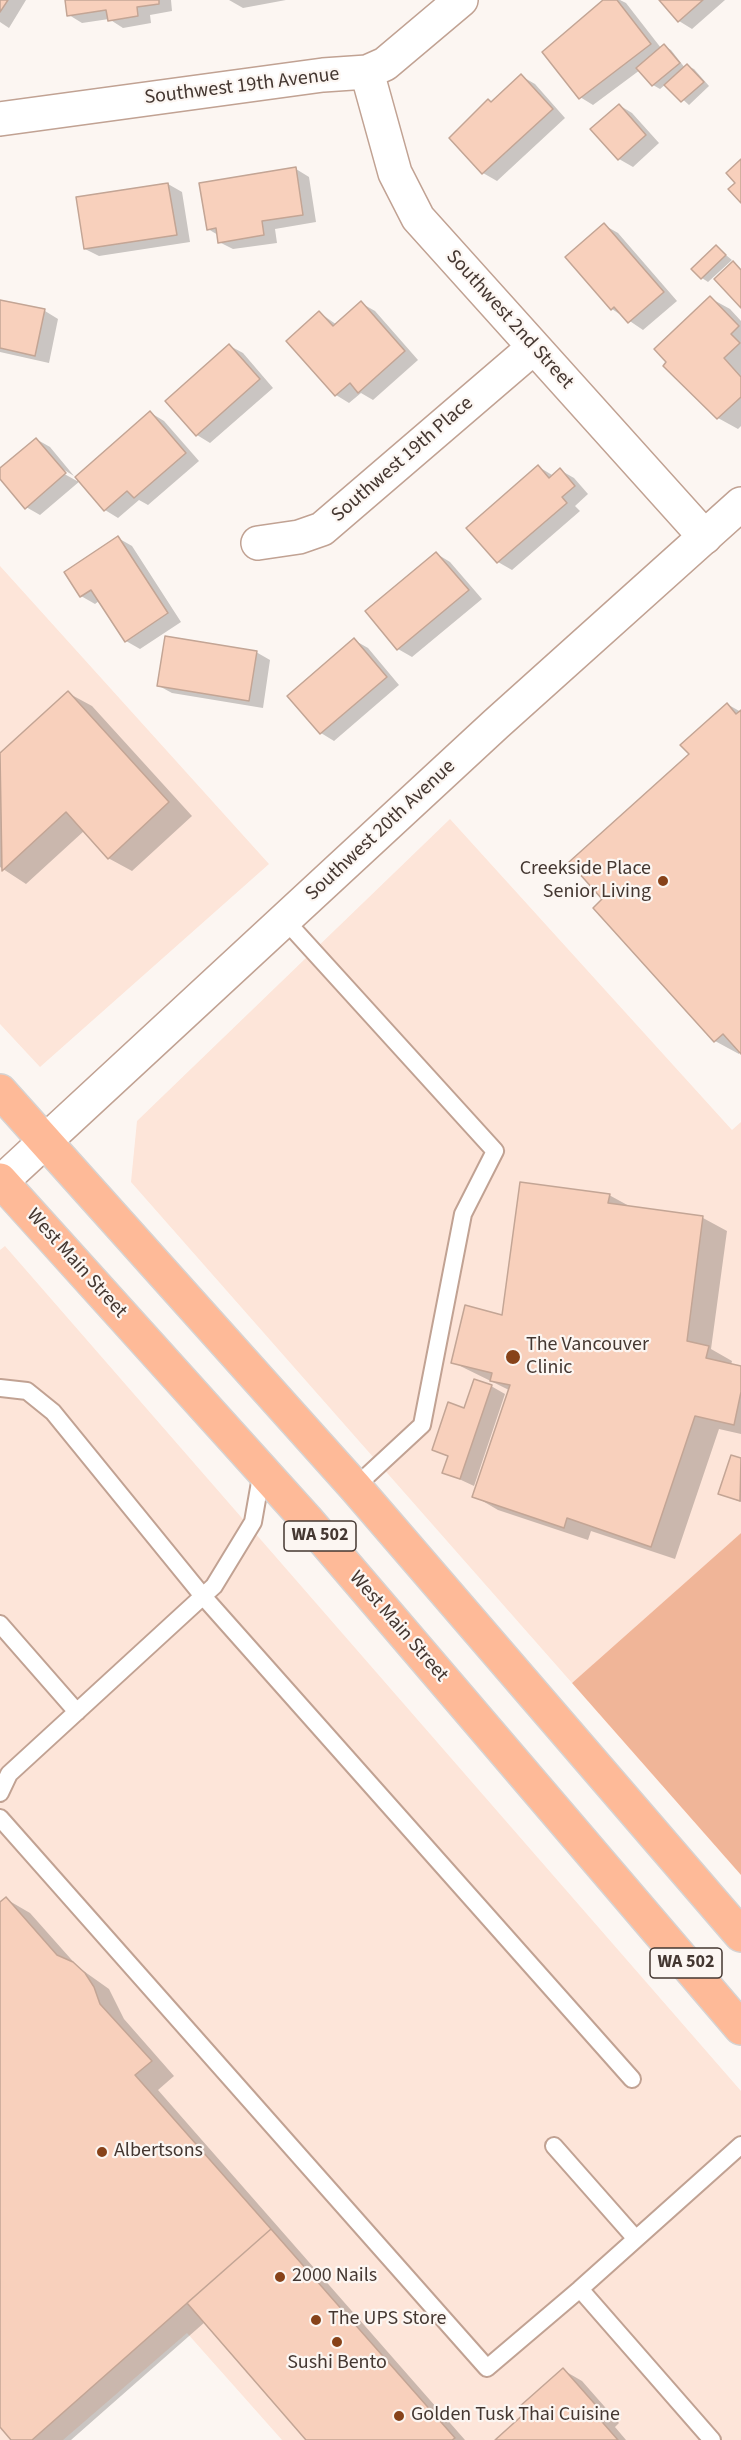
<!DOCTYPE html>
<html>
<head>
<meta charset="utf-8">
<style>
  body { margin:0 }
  canvas { display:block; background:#fcf6f2 }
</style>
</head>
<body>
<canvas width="741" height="2440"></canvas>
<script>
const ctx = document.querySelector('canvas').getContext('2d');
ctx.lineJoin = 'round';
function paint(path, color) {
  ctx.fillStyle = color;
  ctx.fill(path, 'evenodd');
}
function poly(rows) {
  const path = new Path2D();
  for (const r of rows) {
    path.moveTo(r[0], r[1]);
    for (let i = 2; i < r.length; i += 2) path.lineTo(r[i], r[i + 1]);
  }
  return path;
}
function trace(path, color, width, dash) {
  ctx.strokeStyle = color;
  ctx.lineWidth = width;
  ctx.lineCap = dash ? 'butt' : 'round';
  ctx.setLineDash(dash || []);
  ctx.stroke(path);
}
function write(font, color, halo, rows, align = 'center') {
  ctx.font = font + ' "Source Sans 3",sans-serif';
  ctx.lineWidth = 4.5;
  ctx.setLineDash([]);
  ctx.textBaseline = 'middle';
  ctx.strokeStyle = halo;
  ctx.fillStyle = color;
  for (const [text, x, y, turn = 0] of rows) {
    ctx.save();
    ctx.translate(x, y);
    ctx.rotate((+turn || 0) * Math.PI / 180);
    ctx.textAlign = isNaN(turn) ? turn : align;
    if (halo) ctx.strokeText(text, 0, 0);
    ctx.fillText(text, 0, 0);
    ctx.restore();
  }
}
const built = poly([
  [0,566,269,864,40,1067,0,1024],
  [450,819,732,1130,741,1122,741,1533,572,1683,131,1182,137,1121],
  [5,1246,741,2091,741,2440,282,2440,187,2333,63,2440,0,2440,0,1250]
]);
const green = poly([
  [741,1533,741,1875,572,1683]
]);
const shadow = poly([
  [0,0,26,0,9,28,0,22],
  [66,0,171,0,172,11,150,15,151,23,123,28,109,19,82,23,69,15],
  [229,0,286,0,243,8],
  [606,0,620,0,626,3,661,48,664,46,671,50,685,68,687,66,694,69,709,86,689,105,666,84,660,89,653,85,640,70,593,105,580,97],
  [660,0,725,0,692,29,679,21],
  [521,76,535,84,565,118,497,181,483,173,451,138],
  [619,105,632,113,659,143,633,167,619,159],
  [296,169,309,177,316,222,275,229,277,243,233,249,219,242,218,235,208,229],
  [168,184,182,192,190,242,99,256,85,249],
  [604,225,618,233,677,301,643,330,612,309,568,257],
  [716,247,732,260,708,282,702,278],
  [710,298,730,309,741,321,741,426,738,429,718,418,665,366],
  [0,301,45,311,58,319,49,363,0,352],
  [361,303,375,311,418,360,373,400,361,393,349,403,336,395,320,313,337,325],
  [230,346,243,353,273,388,210,443,197,435],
  [151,413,164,421,199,461,148,505,139,500,118,518,105,510,80,481,40,515,26,507,0,477,0,470,36,439,50,447,74,476,61,468,59,471,77,481,77,478],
  [539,467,552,475,560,470,574,478,588,494,575,506,580,511,512,570,498,562],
  [118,538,132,546,181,622,140,649,126,641,99,601,95,604,81,596],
  [437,554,450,562,482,599,412,657,398,649,367,611],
  [354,640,368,648,399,685,334,741,321,733],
  [256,652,270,660,263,708,172,693,159,686],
  [68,693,92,706,192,816,132,871,108,858,84,831,26,884,0,867,0,755],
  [727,704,741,712,739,1054,715,1041,604,899,691,754],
  [609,1195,631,1207,703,1218,727,1231,711,1349,732,1361,731,1365,741,1367,741,1434,719,1429,675,1559,591,1531,588,1540,498,1510,474,1496,509,1390,452,1362,504,1317],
  [491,1386,505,1394,474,1486,444,1472,449,1457,434,1450,465,1410],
  [732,1457,741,1460,741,1502,720,1494],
  [6,1899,30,1913,78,1967,109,1989,124,2019,174,2076,158,2090,465,2440,308,2440,205,2322,71,2440,13,2440,0,2425,0,1904],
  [563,2370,582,2381,619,2423,615,2427,626,2440,497,2440,527,2413]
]);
const building = poly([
  [0,0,8,0,0,12,0,0],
  [65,0,159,0,159,4,137,7,138,16,108,21,106,10,67,16,65,0],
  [603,0,617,0,651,44,579,99,542,52,603,0],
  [659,0,703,0,678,22,659,0],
  [664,44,680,63,652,86,636,68,664,44],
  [687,64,704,82,681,102,664,85,687,64],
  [521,74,553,109,482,174,449,138,488,99,491,102,521,74],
  [619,104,646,135,618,160,590,129,619,104],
  [741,159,741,203,728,189,735,183,726,173,741,159],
  [296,167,303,215,262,221,264,235,218,243,216,228,207,230,199,183,296,167],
  [168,183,177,235,84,249,76,197,168,183],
  [604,223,664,292,628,323,614,307,611,310,565,257,604,223],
  [716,245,726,255,701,279,691,269,716,245],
  [733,261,741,270,741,308,714,279,733,261],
  [710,296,739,326,731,334,740,343,724,358,741,377,741,397,717,419,663,366,666,362,654,349,710,296],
  [0,300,45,309,35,356,0,348,0,300],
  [361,301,405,351,358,393,350,383,335,396,286,341,319,311,333,326,361,301],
  [229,344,260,379,196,436,165,401,229,344],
  [150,411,186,453,134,498,127,491,104,511,75,477,150,411],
  [36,438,66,473,25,509,0,479,0,468,36,438],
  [538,465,549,478,560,468,575,486,562,497,567,503,497,563,466,528,538,465],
  [118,536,168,613,125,642,91,590,80,597,64,572,118,536],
  [436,552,469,590,397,650,365,611,436,552],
  [165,636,257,651,249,701,157,686,165,636],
  [354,638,387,677,320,734,287,696,354,638],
  [68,691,169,802,108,859,66,812,2,871,0,753,68,691],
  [727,703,736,714,741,710,741,1054,723,1034,714,1042,593,908,602,899,569,862,689,754,680,745,727,703],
  [520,1182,610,1194,608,1203,703,1216,687,1341,709,1346,706,1358,741,1366,741,1392,734,1425,695,1416,651,1547,567,1518,564,1528,472,1497,510,1385,490,1381,492,1373,451,1363,465,1305,502,1315,520,1182],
  [474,1379,492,1385,460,1479,442,1473,448,1456,432,1450,448,1402,464,1408,474,1379],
  [731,1455,741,1458,740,1501,718,1494,731,1455],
  [6,1897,57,1955,73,1962,85,1973,94,1987,100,2004,152,2061,135,2075,271,2229,32,2440,11,2440,0,2427,0,1902,6,1897],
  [271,2229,455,2438,452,2440,306,2440,187,2303,271,2229],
  [563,2368,601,2411,596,2415,618,2440,495,2440,525,2413,519,2407,563,2368]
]);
const lane = poly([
  [285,920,495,1151,463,1214,422,1425,355,1487],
  [0,1388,27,1391,53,1412,202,1595,632,2079],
  [0,1624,77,1712],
  [0,1793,9,1774,214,1586,253,1522,262,1471],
  [0,1818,487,2368,580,2289],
  [554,2146,636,2239],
  [712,2440,580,2289,741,2145]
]);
const street = poly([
  [367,72,395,173,418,218,705,537],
  [0,119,323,75,367,72,385,64,461,0],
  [258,543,299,537,322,529,533,348]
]);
const secondary = poly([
  [0,1183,496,724,741,504]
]);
const highway = poly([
  [0,1091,355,1487,741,1935],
  [0,1180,306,1519,741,2028]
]);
const markers = [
  [663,881,6,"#874219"],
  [513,1357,8,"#874219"],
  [102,2152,6,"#874219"],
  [280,2277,6,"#874219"],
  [316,2320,6,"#874219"],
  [337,2342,6,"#874219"],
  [399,2416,6,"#874219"]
];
const shields = [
  [320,1536,72],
  [686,1963,72]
];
const shieldNames = [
  ["WA 502",320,1536],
  ["WA 502",686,1963]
];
const streetNames = [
  ["Southwest 19th Avenue",242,87,-7],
  ["Southwest 2nd Street",509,320,48],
  ["Southwest 19th Place",403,460,-41],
  ["Southwest 20th Avenue",381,831,-43],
  ["West Main Street",76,1264,48],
  ["West Main Street",398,1627,49]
];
const poiNames = [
  ["Creekside Place",651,870,"right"],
  ["Senior Living",651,893,"right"],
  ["The Vancouver",526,1346],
  ["Clinic",526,1369],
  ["Albertsons",114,2152],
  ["2000 Nails",292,2277],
  ["The UPS Store",328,2320],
  ["Sushi Bento",337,2364,"center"],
  ["Golden Tusk Thai Cuisine",411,2416]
];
paint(built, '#fde5d9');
paint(green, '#f0b598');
paint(shadow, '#0003');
paint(building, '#f8d0bc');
trace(building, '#c3a595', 1.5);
trace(lane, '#c1a293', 20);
trace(street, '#c1a293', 36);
trace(secondary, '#c1a293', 36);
trace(highway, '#d6d3d2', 36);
trace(lane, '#fff', 16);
trace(street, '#fff', 33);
trace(secondary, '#fff', 33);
trace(highway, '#feba98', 33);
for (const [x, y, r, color] of markers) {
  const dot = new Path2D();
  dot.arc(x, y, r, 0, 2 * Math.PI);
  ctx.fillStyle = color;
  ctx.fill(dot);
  trace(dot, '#fcf6f2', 2);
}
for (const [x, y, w] of shields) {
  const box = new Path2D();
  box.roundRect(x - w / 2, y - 15, w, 30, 4.5);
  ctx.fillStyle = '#fcf6f2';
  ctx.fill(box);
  trace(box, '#443731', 1.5);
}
write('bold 18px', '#443731', null, shieldNames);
write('20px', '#443731', '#fcf6f2', streetNames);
write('20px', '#443731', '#fcf6f2', poiNames, 'left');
</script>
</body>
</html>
